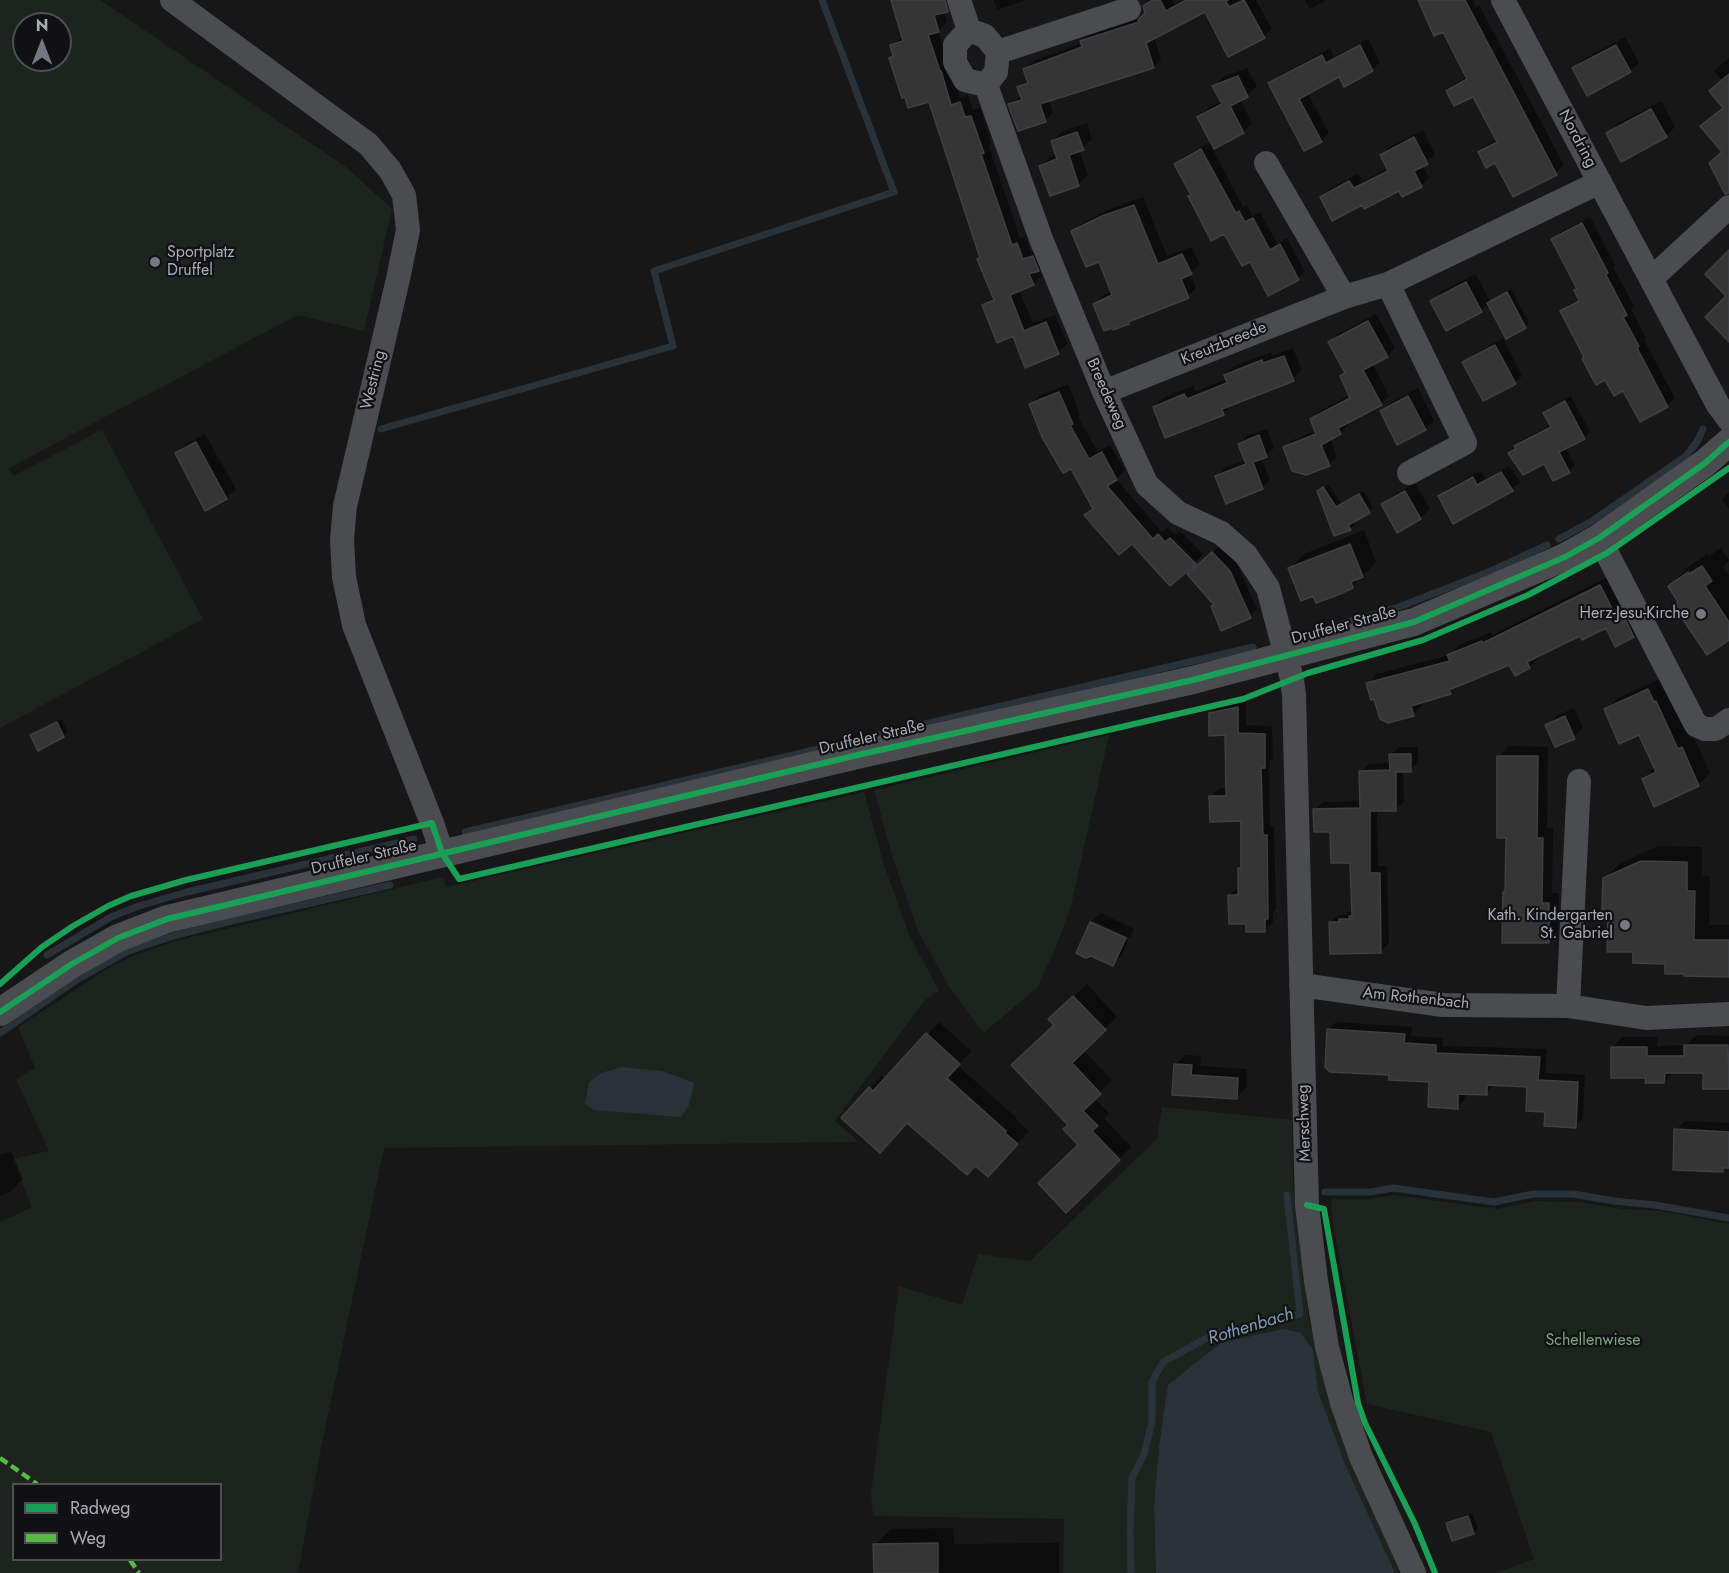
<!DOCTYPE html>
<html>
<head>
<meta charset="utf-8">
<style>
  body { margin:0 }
  #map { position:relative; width:1729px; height:1573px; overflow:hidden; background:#171717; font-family:Jost,sans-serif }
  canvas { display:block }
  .legend { position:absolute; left:12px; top:1483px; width:210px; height:78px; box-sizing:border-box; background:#111113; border:2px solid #4d4f55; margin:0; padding:8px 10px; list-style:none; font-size:18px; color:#a8adb8 }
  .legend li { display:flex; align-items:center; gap:12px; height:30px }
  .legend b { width:30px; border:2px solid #4d4f55 }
  .north { position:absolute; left:12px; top:12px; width:60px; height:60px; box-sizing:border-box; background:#111113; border:2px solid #4d4f55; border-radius:50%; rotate:0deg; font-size:16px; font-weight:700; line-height:24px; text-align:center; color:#a8adb8 }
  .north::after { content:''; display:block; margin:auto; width:21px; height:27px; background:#757880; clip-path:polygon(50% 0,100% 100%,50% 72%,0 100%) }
</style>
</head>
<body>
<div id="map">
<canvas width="1729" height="1573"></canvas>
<ul class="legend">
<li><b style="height:8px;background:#1a9f57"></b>Radweg</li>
<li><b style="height:8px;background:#58b947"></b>Weg</li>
</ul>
<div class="north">N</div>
</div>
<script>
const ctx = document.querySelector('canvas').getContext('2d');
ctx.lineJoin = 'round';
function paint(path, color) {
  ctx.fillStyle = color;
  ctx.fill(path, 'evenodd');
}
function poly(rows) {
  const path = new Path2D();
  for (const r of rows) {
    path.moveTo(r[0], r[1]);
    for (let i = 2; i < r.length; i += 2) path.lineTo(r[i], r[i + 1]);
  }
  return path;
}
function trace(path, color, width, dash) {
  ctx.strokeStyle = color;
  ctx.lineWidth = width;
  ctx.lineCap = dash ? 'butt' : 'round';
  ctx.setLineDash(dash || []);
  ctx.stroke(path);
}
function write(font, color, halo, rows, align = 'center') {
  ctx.font = font + ' Jost,sans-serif';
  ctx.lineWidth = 4.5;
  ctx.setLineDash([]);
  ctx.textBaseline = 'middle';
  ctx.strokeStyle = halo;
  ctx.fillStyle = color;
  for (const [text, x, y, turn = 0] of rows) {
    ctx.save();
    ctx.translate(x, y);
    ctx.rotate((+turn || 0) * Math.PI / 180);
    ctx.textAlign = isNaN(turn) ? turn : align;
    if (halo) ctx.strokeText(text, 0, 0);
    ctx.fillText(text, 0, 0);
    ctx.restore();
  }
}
const green = poly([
  [0,0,100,0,346,167,392,209,364,331,298,315,9,468,13,476,102,430,203,619,0,728],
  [24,24,60,24,60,60,24,60],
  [1109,735,1071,906,1056,947,1037,988,983,1033,948,985,918,931,893,859,874,790],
  [864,792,883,862,909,935,939,991,925,1000,835,1121,859,1142,384,1148,320,1453,298,1573,0,1573,0,1222,32,1207,12,1159,49,1151,16,1079,35,1068,18,1027,110,967,131,957,175,941,443,877,446,887],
  [585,1094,634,1111,594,1110],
  [14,1484,220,1484,220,1560,14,1560],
  [1162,1107,1292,1120,1293,1186,1309,1320,1331,1401,1407,1573,1395,1573,1345,1464,1318,1391,1313,1350,1154,1507,1156,1573,1063,1573,1064,1519,873,1516,871,1493,899,1286,962,1305,978,1254,1030,1261,1157,1139],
  [1394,1195,1498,1209,1535,1201,1578,1202,1623,1209,1660,1211,1729,1224,1729,1573,1495,1573,1534,1559,1491,1432,1367,1404,1332,1219,1331,1199,1370,1199]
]);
const water = poly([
  [622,1067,662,1071,694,1083,689,1105,681,1117,594,1110,585,1104,589,1082,601,1073],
  [1283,1329,1301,1333,1313,1350,1318,1391,1345,1464,1395,1573,1156,1573,1154,1507,1159,1447,1168,1385,1221,1343]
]);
const shadow = poly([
  [892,0,940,0,947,22,938,31,960,98,968,95,973,110,980,108,991,143,989,146,1020,238,1025,236,1031,252,1041,249,1046,261,1039,269,1041,276,1033,284,1019,290,1033,323,1055,315,1067,344,1058,352,1026,366,1014,334,983,306,994,297,930,100,895,55,892,45,903,36],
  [994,0,1026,0,997,10],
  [1151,0,1172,0,1174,4,1182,0,1256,0,1272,29,1264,37,1205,10,1154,37,1161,59,1154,67,1085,90,1084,88,1049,100,1053,112,1046,120,1019,129,1010,105,1022,95,1019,88,1027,80,1025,69,1033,61,1082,43,1090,34,1144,16,1147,13,1144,6],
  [1305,0,1327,0,1310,9],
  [1418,0,1473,0,1476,7,1479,5,1564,165,1556,173,1496,161,1480,152,1488,144,1497,139,1474,94,1448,91,1456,83,1468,76,1443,30,1435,34],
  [1625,37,1639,63,1630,71,1574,69,1582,60],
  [1368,39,1380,62,1372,70,1339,75,1307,92,1329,133,1321,141,1270,84,1278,76,1330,48,1334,57],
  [1729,58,1729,170,1710,118,1724,107,1722,80,1714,71],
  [1247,68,1257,86,1247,96,1240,99,1252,123,1243,132,1212,148,1243,207,1247,205,1253,216,1260,212,1277,244,1287,238,1305,272,1298,279,1250,260,1192,194,1176,164,1183,157,1211,142,1199,117,1208,108,1222,101,1214,86,1223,77],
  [1661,101,1675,127,1666,136,1608,133,1617,124],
  [1087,123,1092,139,1079,150,1088,175,1078,185,1041,166,1050,157,1057,154,1052,141,1062,132],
  [1423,130,1435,155,1422,165,1429,178,1421,186,1400,189,1362,203,1321,197,1329,189,1358,174,1362,182,1388,168,1382,155,1389,147],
  [1143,197,1167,256,1191,247,1200,264,1190,274,1196,288,1188,296,1132,318,1128,322,1114,328,1094,304,1103,295,1113,291,1100,260,1073,231,1082,223,1112,208],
  [1590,217,1615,265,1613,267,1634,306,1631,309,1646,338,1644,340,1675,398,1667,406,1640,420,1624,389,1606,378,1586,357,1562,312,1569,304,1580,299,1578,288,1553,240,1560,232],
  [1476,274,1490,301,1511,289,1529,323,1525,327,1488,303,1481,311,1432,301,1441,292],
  [1376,314,1395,348,1387,356,1372,363,1389,396,1381,404,1346,422,1348,425,1340,433,1330,438,1337,457,1329,465,1285,448,1293,440,1316,431,1312,419,1320,411,1350,395,1346,372,1330,342,1338,334],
  [1503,338,1522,376,1515,383,1464,363,1471,356],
  [1293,348,1302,370,1293,379,1232,404,1223,413,1166,436,1154,407,1163,398,1193,386,1196,391,1227,379,1225,375,1234,366,1271,352,1272,356],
  [1068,384,1080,414,1078,417,1098,452,1110,445,1125,470,1116,479,1162,532,1168,527,1175,535,1180,531,1203,554,1195,563,1133,542,1086,515,1094,507,1071,467,1030,404,1039,396],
  [1418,388,1434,420,1425,429,1381,411,1391,402],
  [1571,396,1590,432,1584,438,1565,447,1575,465,1569,471,1544,462,1510,454,1522,440,1551,425,1545,413,1551,407],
  [1267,429,1274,448,1266,455,1261,457,1270,480,1262,488,1217,476,1224,468,1246,460,1239,444,1247,436],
  [205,434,236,489,226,498,177,453,186,444],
  [1509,466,1520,482,1512,489,1453,522,1440,497,1447,489,1480,471,1485,479],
  [1415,483,1430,509,1420,518,1398,531,1383,505,1392,496],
  [1328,484,1341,503,1364,491,1373,508,1352,521,1355,524,1351,528,1335,534,1319,491],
  [1729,492,1729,509,1722,499],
  [1364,530,1376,562,1352,587,1314,595,1290,568,1304,554],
  [1220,545,1237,564,1257,609,1250,616,1215,604,1197,567],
  [1721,548,1729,560,1723,567,1729,575,1729,638,1670,586,1688,567,1707,554,1709,556],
  [1610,576,1643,627,1634,636,1616,645,1607,626,1580,634,1537,655,1539,658,1529,667,1510,663,1459,684,1450,693,1421,701,1422,705,1413,715,1375,698,1368,684,1377,674,1449,655,1458,646,1491,632,1492,635],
  [1660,679,1668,691,1690,738,1694,737,1710,773,1698,785,1643,779,1655,767,1640,734,1606,710,1618,698],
  [1246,699,1246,725,1272,726,1273,758,1269,762,1270,827,1274,827,1276,909,1273,912,1273,922,1265,930,1247,922,1230,895,1238,887,1239,869,1243,865,1242,820,1211,797,1219,788,1228,788,1227,734,1210,714,1219,705],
  [1574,708,1583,728,1574,737,1547,725,1556,716],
  [61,719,68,732,63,736,32,736,36,731],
  [1509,746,1548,747,1547,828,1553,828,1552,893,1559,893,1558,931,1548,942,1504,892,1507,890,1508,837,1499,757],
  [1399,747,1418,747,1418,762,1410,770,1403,770,1404,802,1396,809,1377,810,1378,866,1387,866,1389,943,1381,951,1330,922,1338,915,1346,915,1349,912,1353,912,1352,862,1332,831,1315,810,1323,802,1361,801,1361,772,1369,764,1391,763,1391,755],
  [1658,846,1702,847,1702,876,1710,876,1709,925,1729,925,1729,976,1667,962,1634,950,1609,909,1605,878,1621,863],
  [1101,913,1134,929,1130,938,1093,921,1093,925,1128,941,1122,955,1112,965,1091,955,1078,952,1091,922],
  [1087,984,1117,1017,1083,1050,1112,1080,1094,1098,1109,1113,1104,1118,1131,1147,1066,1210,1080,1144,1070,1124,1056,1024,1063,1007],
  [939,1022,971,1051,958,1066,1017,1118,1016,1120,1029,1131,1000,1163,976,1164,908,1121,892,1139,870,1088,882,1076,886,1080],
  [1336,1022,1412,1027,1411,1036,1443,1038,1443,1046,1547,1049,1545,1073,1585,1075,1583,1118,1575,1126,1547,1110,1529,1086,1494,1084,1486,1093,1465,1092,1465,1099,1457,1107,1431,1080,1391,1074,1328,1030],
  [1697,1035,1729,1036,1729,1090,1705,1072,1674,1072,1664,1082,1647,1077,1612,1047,1623,1037,1657,1037,1657,1046,1686,1045],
  [1185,1055,1201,1056,1200,1066,1247,1069,1246,1088,1237,1097,1173,1093,1176,1064],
  [1685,1121,1729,1123,1729,1167,1723,1171,1676,1130],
  [11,1151,23,1179,10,1192,0,1196,0,1155],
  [1472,1513,1478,1528,1474,1532,1453,1539,1448,1524,1452,1520],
  [953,1528,954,1544,1059,1543,1059,1573,875,1573,875,1545,891,1529]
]);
const stream = poly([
  [381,429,673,346,654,271,894,192,822,0],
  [1559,539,1592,521,1685,457,1697,442,1703,429],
  [1314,632,1399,607,1491,571,1547,545],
  [465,832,1253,647],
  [47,955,111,917,136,907,187,892,414,839],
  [0,1033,75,981,126,952,173,936,223,923,390,885],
  [1325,1192,1371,1192,1393,1188,1494,1202,1533,1194,1573,1194,1614,1201,1655,1205,1729,1218],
  [1131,1573,1130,1530,1132,1478,1144,1454,1152,1422,1152,1382,1163,1362,1216,1333,1260,1327,1300,1314,1287,1195]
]);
const building = poly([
  [891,0,945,0,948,12,934,15,939,32,928,35,940,71,941,71,951,105,960,102,965,117,971,116,984,153,981,154,1012,245,1017,243,1023,259,1033,256,1039,271,1029,274,1034,285,1010,295,1024,331,1046,322,1059,354,1025,368,1013,336,997,343,982,305,994,300,977,259,980,258,929,102,908,108,905,97,902,98,889,58,893,56,890,45,903,41,891,0],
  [1153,0,1160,0,1166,11,1186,0,1228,0,1226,1,1229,7,1244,0,1265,38,1228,57,1205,12,1146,43,1154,68,1040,104,1046,122,1018,131,1008,104,1022,100,1017,87,1028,83,1023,69,1082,47,1080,41,1139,22,1138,20,1145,13,1143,6,1153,0],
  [1418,0,1465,0,1557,175,1513,197,1495,163,1486,168,1478,152,1497,142,1473,97,1454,106,1446,91,1467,79,1443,32,1434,36,1418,0],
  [1360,45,1373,71,1344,87,1339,77,1299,99,1322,142,1304,151,1268,83,1322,55,1326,63,1360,45],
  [1616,45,1631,72,1587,96,1572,68,1616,45],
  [1729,74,1729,193,1725,194,1709,163,1722,152,1700,126,1723,108,1709,91,1729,74],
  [1238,76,1248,97,1230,106,1244,133,1214,149,1197,117,1222,104,1212,86,1238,76],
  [1651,109,1667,137,1621,162,1606,133,1651,109],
  [1077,132,1084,150,1069,155,1079,186,1050,196,1039,166,1057,159,1051,141,1077,132],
  [1414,137,1428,164,1414,171,1422,187,1402,197,1399,191,1364,209,1362,205,1332,221,1320,197,1349,181,1354,188,1388,171,1380,155,1414,137],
  [1201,149,1236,213,1239,211,1245,222,1253,218,1270,250,1280,244,1299,280,1268,296,1250,262,1242,266,1224,234,1211,241,1188,196,1191,195,1174,164,1201,149],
  [1134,205,1158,264,1182,254,1192,274,1181,279,1189,298,1128,322,1129,324,1113,330,1112,328,1104,331,1093,304,1112,295,1099,262,1086,267,1071,231,1102,216,1134,205],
  [1582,223,1608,273,1606,275,1627,315,1623,317,1639,346,1637,348,1668,407,1640,422,1623,391,1614,396,1605,380,1596,385,1582,359,1584,357,1560,311,1579,301,1574,290,1577,289,1551,239,1582,223],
  [1729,250,1729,342,1705,317,1726,296,1705,274,1729,250],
  [1466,282,1482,312,1446,331,1430,301,1466,282],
  [1507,292,1526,328,1506,339,1487,303,1507,292],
  [1368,321,1388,357,1363,370,1382,405,1338,428,1341,434,1321,445,1330,466,1306,475,1292,471,1283,447,1316,434,1310,419,1350,398,1340,376,1345,373,1328,342,1368,321],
  [1495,345,1516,384,1483,401,1462,362,1495,345],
  [1284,356,1294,381,1222,409,1224,415,1165,438,1153,407,1184,394,1187,399,1227,383,1224,375,1262,360,1263,363,1284,356],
  [1059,392,1073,424,1070,425,1089,459,1102,452,1117,480,1107,486,1153,539,1158,534,1165,542,1170,538,1196,564,1170,586,1132,544,1119,555,1084,515,1093,509,1071,469,1063,473,1042,437,1029,404,1059,392],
  [1408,396,1426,430,1397,445,1380,411,1408,396],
  [1565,401,1585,439,1559,452,1570,473,1553,481,1544,464,1523,475,1508,453,1516,449,1514,446,1551,427,1543,413,1565,401],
  [1259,435,1267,457,1253,462,1263,489,1226,504,1215,476,1246,464,1238,444,1259,435],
  [196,442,227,499,205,511,175,453,196,442],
  [1501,472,1513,491,1453,524,1438,496,1473,477,1477,485,1501,472],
  [1323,487,1336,507,1359,494,1370,513,1348,525,1351,530,1334,536,1317,491,1323,487],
  [1405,491,1421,519,1397,533,1381,504,1405,491],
  [1350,544,1363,577,1351,582,1353,588,1340,594,1316,603,1313,596,1301,601,1288,568,1350,544],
  [1212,552,1230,571,1251,618,1221,631,1211,606,1214,605,1187,574,1212,552],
  [1702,566,1712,581,1705,586,1729,622,1729,640,1707,655,1673,605,1678,602,1668,586,1688,572,1689,574,1702,566],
  [1600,585,1615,614,1621,611,1634,637,1615,647,1606,628,1582,640,1580,636,1527,662,1530,668,1515,676,1509,665,1449,690,1451,694,1411,706,1414,716,1388,723,1380,719,1374,699,1371,700,1366,683,1450,661,1447,655,1482,641,1483,643,1600,585],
  [1648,689,1654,702,1656,701,1678,749,1682,747,1699,786,1654,807,1642,779,1656,772,1639,735,1619,744,1604,709,1648,689],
  [1238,707,1238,733,1265,734,1265,768,1261,768,1263,835,1267,835,1268,919,1265,919,1265,932,1246,932,1246,924,1229,924,1228,895,1238,895,1238,868,1241,868,1241,821,1210,822,1209,796,1226,796,1225,735,1209,736,1209,713,1238,707],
  [1565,716,1575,739,1555,747,1545,725,1565,716],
  [57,722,64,737,38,751,30,735,57,722],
  [1389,754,1411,754,1411,772,1396,772,1396,811,1370,811,1370,873,1380,873,1381,953,1330,954,1329,922,1339,922,1339,919,1350,919,1349,916,1352,916,1350,863,1331,863,1330,832,1314,832,1313,809,1360,808,1359,771,1390,770,1389,754],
  [1497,756,1538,756,1537,838,1543,838,1542,903,1549,903,1549,943,1502,943,1503,892,1505,892,1506,838,1497,838,1497,756],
  [1641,861,1687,862,1687,891,1695,891,1694,940,1729,940,1729,977,1684,976,1684,974,1665,974,1665,964,1633,963,1633,952,1607,952,1608,911,1602,910,1603,878,1641,861],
  [1090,922,1126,938,1113,966,1091,956,1086,958,1076,953,1090,922],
  [1073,996,1106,1030,1072,1063,1101,1094,1083,1111,1098,1126,1092,1131,1120,1160,1066,1213,1038,1183,1078,1145,1063,1129,1068,1125,1011,1065,1054,1025,1048,1019,1073,996],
  [1327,1029,1405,1034,1404,1043,1436,1045,1436,1053,1540,1057,1538,1080,1578,1082,1576,1128,1544,1126,1545,1112,1526,1111,1527,1087,1487,1085,1487,1095,1458,1094,1458,1109,1428,1107,1429,1082,1389,1080,1389,1075,1330,1072,1325,1067,1327,1029],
  [926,1033,960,1064,947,1078,1006,1131,1005,1133,1018,1144,988,1177,975,1166,967,1175,907,1123,880,1153,841,1118,869,1087,873,1091,926,1033],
  [1684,1045,1728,1045,1729,1089,1703,1089,1703,1073,1665,1073,1664,1083,1645,1083,1646,1078,1611,1078,1611,1047,1647,1047,1647,1056,1684,1056,1684,1045],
  [1174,1064,1192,1065,1191,1075,1238,1078,1237,1099,1172,1095,1174,1064],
  [1674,1129,1729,1132,1729,1168,1723,1168,1723,1172,1673,1170,1674,1129],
  [1468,1516,1474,1534,1452,1541,1446,1523,1468,1516],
  [938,1543,938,1573,874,1573,873,1544,938,1543]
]);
const minor = poly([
  [172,0,368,144,390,170,404,195,408,230,398,279,345,506,342,540,344,577,354,625,432,823,442,853],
  [959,0,969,30],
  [1503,0,1718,405,1729,420],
  [969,30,955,45,955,62,965,80,986,85],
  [969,30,985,36,998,52,996,72,986,85],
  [998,52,1129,9],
  [986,85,1041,239,1104,392,1147,485,1178,513,1221,533,1246,555,1268,588,1292,679,1294,695,1307,1205,1316,1281,1327,1347,1342,1403,1361,1457,1414,1573],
  [1266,163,1344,297],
  [1651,279,1729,207],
  [1388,284,1465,443,1409,473],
  [1104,392,1344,297,1388,284,1600,182],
  [1599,538,1696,725,1705,729,1716,729,1729,720],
  [1301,985,1443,1005,1568,1006,1646,1018,1729,1014],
  [1568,1006,1579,781]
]);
const tertiary = poly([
  [0,1012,72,964,118,938,167,919,862,754,1193,680,1414,622,1565,557,1599,538,1705,463,1729,442]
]);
const quiet = poly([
  [0,1458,37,1484],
  [130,1560,139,1573]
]);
const cycleway = poly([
  [0,984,42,947,73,926,108,906,131,896,186,880,432,823,442,853,459,879,1243,699,1308,673,1423,640,1528,595,1607,553,1729,468],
  [0,1012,72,964,118,938,167,919,862,754,1193,680,1414,622,1565,557,1599,538,1705,463,1729,442],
  [1307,1205,1324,1209,1358,1403,1365,1423,1415,1524,1435,1573]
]);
const markers = [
  [155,262,6,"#757880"],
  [1701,614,6,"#757880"],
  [1625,925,6,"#757880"]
];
const streetNames = [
  ["Nordring",1577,139,62],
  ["Kreutzbreede",1224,344,-22],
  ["Westring",374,380,-76],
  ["Breedeweg",1106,394,66],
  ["Druffeler Straße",1344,626,-15],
  ["Druffeler Straße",872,738,-13],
  ["Druffeler Straße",364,858,-13],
  ["Am Rothenbach",1416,999,6],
  ["Merschweg",1305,1123,-92]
];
const poiNames = [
  ["Sportplatz",167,253,"left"],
  ["Druffel",167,271,"left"],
  ["Herz-Jesu-Kirche",1689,614],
  ["Kath. Kindergarten",1613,916],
  ["St. Gabriel",1613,934]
];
const parkNames = [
  ["Schellenwiese",1593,1341]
];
const waterNames = [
  ["Rothenbach",1251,1327,-17]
];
paint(green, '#1d241e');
paint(water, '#2a3239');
paint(shadow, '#0007');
trace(stream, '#2a3239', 7);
paint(building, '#353536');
trace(building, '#3f4043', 1.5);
trace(minor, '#4b4c50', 24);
trace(tertiary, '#4b4c50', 28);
trace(quiet, '#58b947', 4.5, [9, 4.5]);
trace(cycleway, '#1a9f57', 6);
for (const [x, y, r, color] of markers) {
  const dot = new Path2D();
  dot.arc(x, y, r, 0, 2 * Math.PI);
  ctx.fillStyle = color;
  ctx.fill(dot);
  trace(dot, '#111113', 2);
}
write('16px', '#a8adb8', '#111113', streetNames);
write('16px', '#a8adb8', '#111113', poiNames, 'right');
write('16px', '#7fa381', '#111113', parkNames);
write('italic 18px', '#7f9bb3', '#111113', waterNames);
</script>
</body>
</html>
